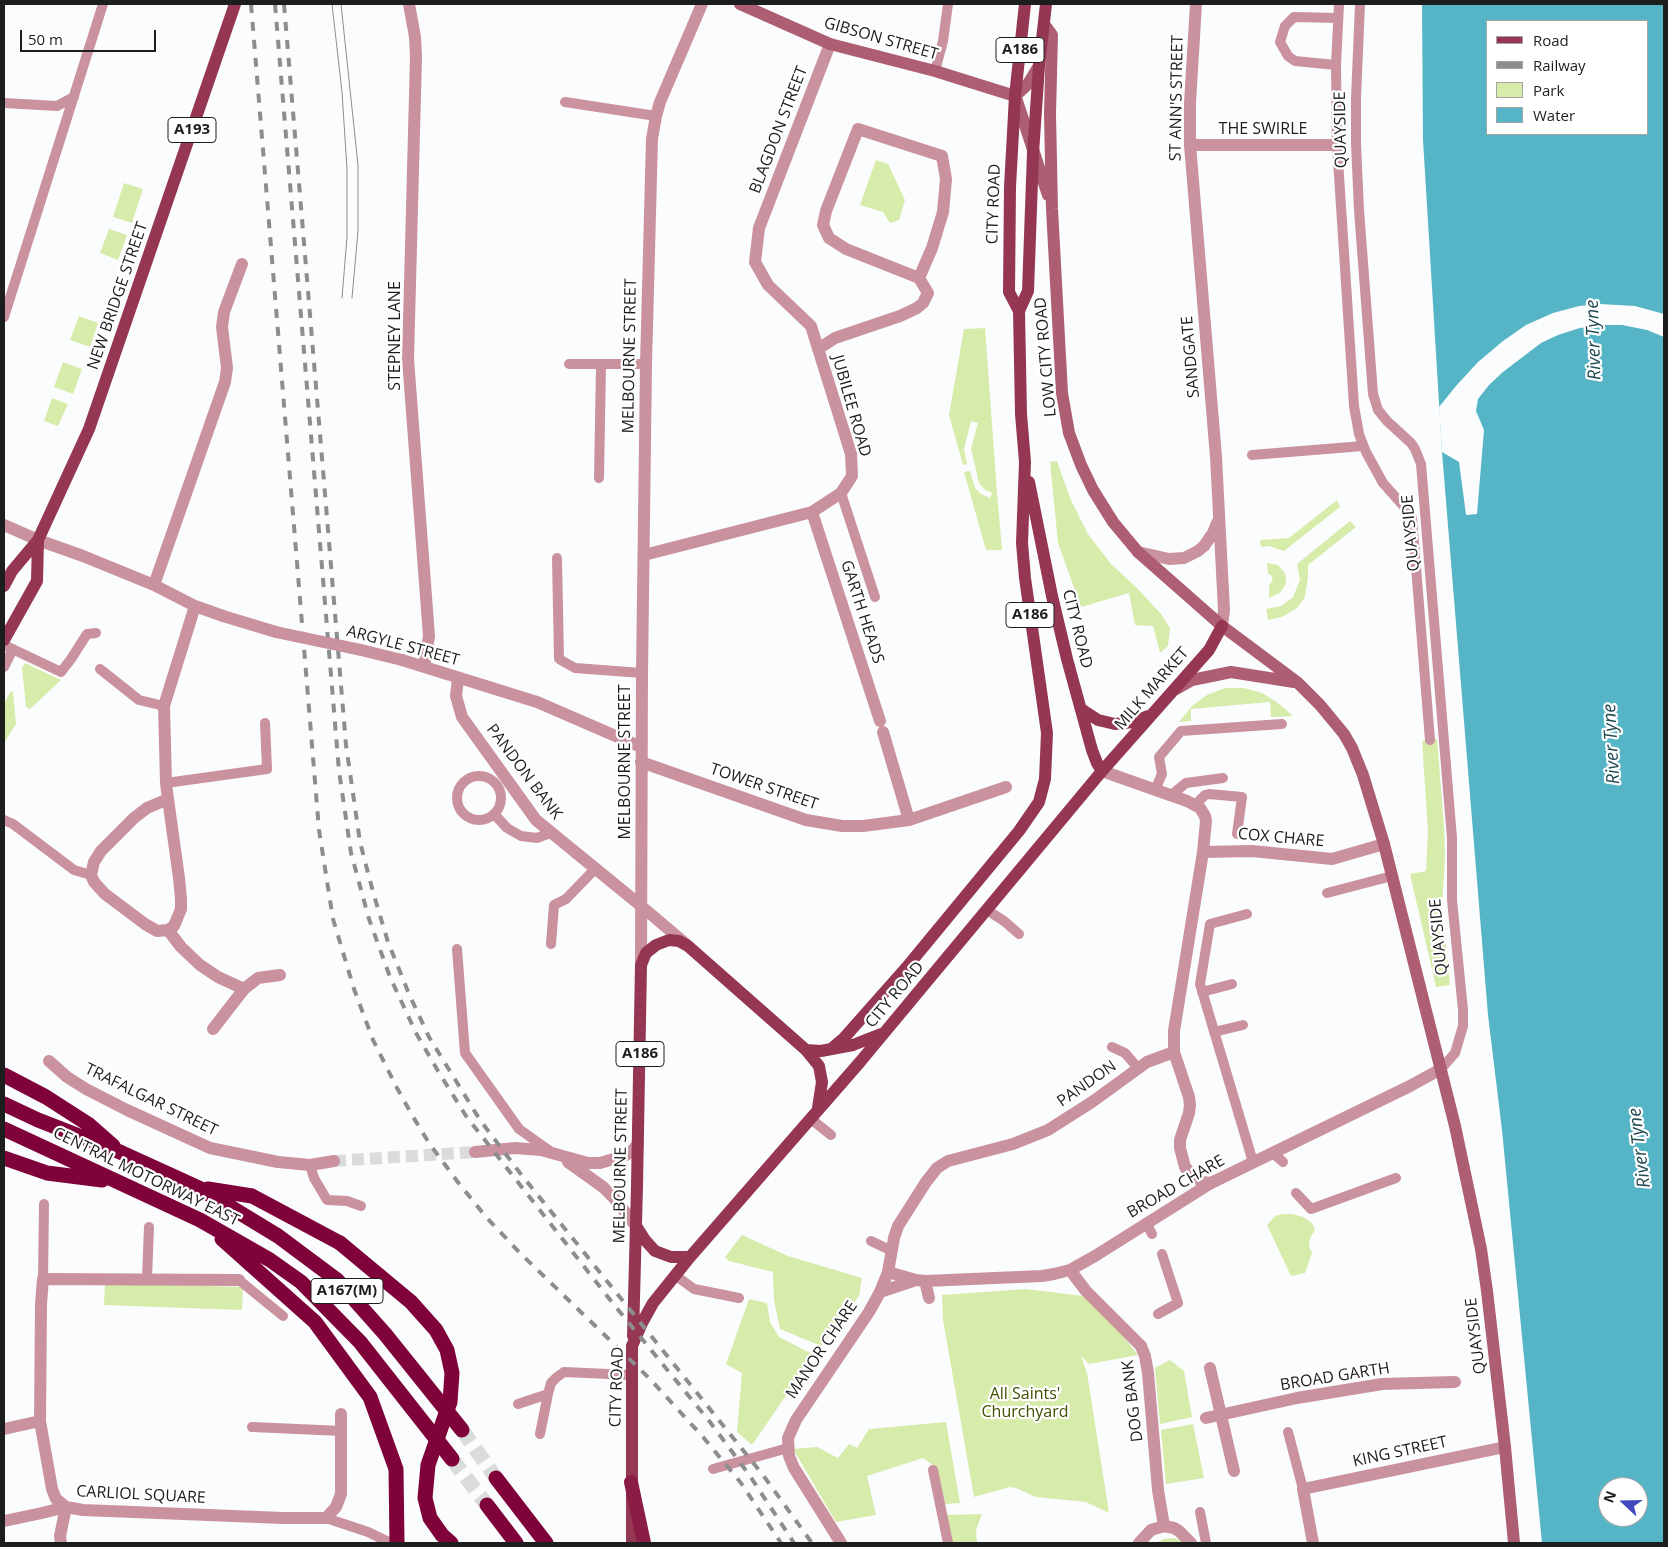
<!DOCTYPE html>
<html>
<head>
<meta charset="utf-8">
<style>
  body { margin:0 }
  #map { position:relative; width:1668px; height:1547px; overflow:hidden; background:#fbfcfd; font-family:"Open Sans",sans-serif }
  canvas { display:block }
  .frame { position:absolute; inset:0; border:5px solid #1c1d1d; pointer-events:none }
  .legend { position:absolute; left:1486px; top:20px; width:162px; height:115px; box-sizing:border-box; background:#fff; border:1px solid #a4a5a5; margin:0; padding:6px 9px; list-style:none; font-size:15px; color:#1c1d1d }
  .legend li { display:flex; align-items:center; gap:10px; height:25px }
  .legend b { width:25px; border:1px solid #a4a5a5 }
  .north { position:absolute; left:1598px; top:1477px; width:50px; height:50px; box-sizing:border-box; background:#fff; border:1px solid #a4a5a5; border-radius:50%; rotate:291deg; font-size:14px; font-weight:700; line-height:20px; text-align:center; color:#1c1d1d }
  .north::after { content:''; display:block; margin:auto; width:18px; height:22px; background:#404abe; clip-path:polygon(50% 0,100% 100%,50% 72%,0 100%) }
  .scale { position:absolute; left:20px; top:30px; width:136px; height:22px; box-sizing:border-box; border:2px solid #1c1d1d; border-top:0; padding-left:6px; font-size:15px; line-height:18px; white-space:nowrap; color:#1c1d1d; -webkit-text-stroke:4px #fff; paint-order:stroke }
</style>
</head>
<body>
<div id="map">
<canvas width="1668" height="1547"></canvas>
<div class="frame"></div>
<ul class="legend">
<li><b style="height:6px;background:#953653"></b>Road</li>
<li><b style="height:6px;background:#8c8d8d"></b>Railway</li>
<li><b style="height:14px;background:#d7ebab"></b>Park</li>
<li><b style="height:14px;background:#55b5c6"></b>Water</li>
</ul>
<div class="north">N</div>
<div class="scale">50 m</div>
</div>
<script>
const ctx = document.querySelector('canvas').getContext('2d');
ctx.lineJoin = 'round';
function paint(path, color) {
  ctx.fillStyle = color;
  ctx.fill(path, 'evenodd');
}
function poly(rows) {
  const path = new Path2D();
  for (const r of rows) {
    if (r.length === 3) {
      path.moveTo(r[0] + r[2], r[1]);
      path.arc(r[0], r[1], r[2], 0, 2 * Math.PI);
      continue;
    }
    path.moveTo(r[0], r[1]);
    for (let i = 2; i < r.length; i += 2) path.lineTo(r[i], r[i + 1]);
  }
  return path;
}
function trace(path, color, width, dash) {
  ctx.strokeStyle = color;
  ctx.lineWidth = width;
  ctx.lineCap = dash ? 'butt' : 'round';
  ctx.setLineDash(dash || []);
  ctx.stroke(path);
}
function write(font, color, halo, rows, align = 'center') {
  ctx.font = font + ' "Open Sans",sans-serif';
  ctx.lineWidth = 4.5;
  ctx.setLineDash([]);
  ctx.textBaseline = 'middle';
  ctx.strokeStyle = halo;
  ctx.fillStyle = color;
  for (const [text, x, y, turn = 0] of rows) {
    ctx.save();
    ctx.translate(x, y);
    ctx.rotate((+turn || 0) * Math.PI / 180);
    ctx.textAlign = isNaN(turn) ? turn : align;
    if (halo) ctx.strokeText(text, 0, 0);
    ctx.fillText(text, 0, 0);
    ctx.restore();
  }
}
const green = poly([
  [876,160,888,164,905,200,899,220,890,223,883,212,860,205],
  [124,183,143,189,132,223,113,217],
  [109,229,127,235,118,260,100,253],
  [79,316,98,323,90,347,70,340],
  [985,328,997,493,1002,550,986,550,964,472,970,471,975,488,981,494,990,498,992,493,984,489,979,483,971,449,978,423,971,421,964,449,967,464,963,465,949,415,964,329],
  [63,362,82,369,73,394,54,387],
  [52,398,68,404,58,426,44,421],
  [1057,461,1070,498,1088,534,1111,564,1137,588,1161,614,1170,628,1168,646,1160,653,1153,626,1135,625,1129,593,1081,607,1058,543,1050,462],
  [1337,500,1340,507,1284,551,1268,546,1261,547,1260,540,1289,538],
  [1350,521,1356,527,1308,565,1308,577,1305,597,1297,608,1282,617,1268,620,1266,609,1281,606,1293,597,1300,580,1297,564],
  [1267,563,1278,565,1285,573,1286,579,1286,584,1280,593,1269,598,1269,586,1273,579,1271,575,1268,574],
  [25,663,61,680,30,709,26,707,22,668],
  [1225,688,1244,688,1262,693,1278,703,1293,716,1271,717,1270,702,1191,709,1191,721,1179,722,1192,706,1207,695],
  [11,691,13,692,16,724,4,743,4,704],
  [1437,739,1444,826,1445,856,1442,907,1450,985,1436,987,1410,874,1426,871,1428,831,1422,741],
  [1283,1214,1293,1214,1303,1217,1312,1223,1315,1230,1310,1238,1309,1247,1312,1253,1305,1273,1291,1276,1267,1225,1275,1216],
  [742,1235,788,1256,862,1278,859,1296,821,1346,780,1329,774,1300,773,1272,729,1261,725,1257],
  [105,1283,243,1287,242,1310,104,1305],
  [1026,1289,1083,1296,1124,1337,1138,1355,1089,1364,1081,1356,1087,1373,1109,1513,1086,1502,1036,1497,1016,1488,1010,1487,974,1497,943,1320,942,1295],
  [749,1299,767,1303,770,1322,779,1337,814,1355,752,1445,737,1432,742,1373,726,1364],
  [1170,1360,1184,1371,1192,1417,1160,1424,1155,1368],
  [946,1422,960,1503,945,1504,934,1466,923,1458,867,1476,876,1515,836,1522,793,1449,817,1447,838,1458,849,1444,857,1448,869,1429],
  [1193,1424,1204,1478,1166,1484,1161,1430],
  [982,1514,976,1530,977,1543,952,1543,946,1515],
  [1171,1538,1177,1539,1184,1543,1156,1543,1164,1539]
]);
const water = poly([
  [1422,4,1664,4,1664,1543,1542,1543,1502,1130,1488,1015,1442,452,1423,140],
  [1487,21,1647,21,1647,134,1487,134],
  [1608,1487,1638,1487,1638,1517,1608,1517]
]);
const pier = poly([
  [1600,304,1635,306,1664,314,1664,337,1647,330,1622,325,1603,325,1580,328,1558,335,1541,343,1503,372,1489,385,1478,399,1476,411,1484,430,1477,514,1466,515,1459,462,1442,452,1439,407,1456,386,1478,362,1503,341,1526,325,1553,313,1579,306]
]);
const minorTunnel = poly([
  [334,1161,475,1152]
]);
const motorwayTunnel = poly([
  [462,1430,496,1478],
  [452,1459,487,1505]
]);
const service = poly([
  [1339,4,1336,65,1337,145,1354,406,1359,434,1366,452,1383,483,1407,510,1412,518,1430,740],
  [1360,4,1356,98,1356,144,1359,210,1373,394,1378,410,1387,421,1411,443,1415,449,1421,464,1452,838,1452,900,1463,1010,1463,1026,1455,1053,1441,1069],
  [1336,65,1295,61,1288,56,1280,42,1285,26,1294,17,1338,18],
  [935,71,943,41,948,4],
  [565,102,656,116],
  [4,103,57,106,74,97],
  [4,317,103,4],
  [569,364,646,364],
  [1252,455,1363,446],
  [599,478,601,364],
  [841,493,875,597],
  [557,558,559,659,575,668,642,673],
  [4,645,61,672,71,659,87,634,96,633],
  [4,667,13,649],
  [100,669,139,700,164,706],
  [479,798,22],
  [166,783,267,769,265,723],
  [1155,790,1162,774,1159,757,1181,731,1282,724],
  [1170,796,1186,783,1223,778],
  [1195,805,1205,795,1209,794,1242,797,1237,834],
  [495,815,507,828,521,836,537,838,550,833],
  [4,820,13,824,74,870,91,875],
  [1327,893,1392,876],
  [987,910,1004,921,1019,934],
  [1247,914,1210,924,1200,984,1253,1162],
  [551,944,554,905,566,899,595,869],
  [457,949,465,1053,519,1129,550,1151],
  [1202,992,1232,984],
  [1214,1032,1243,1025],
  [1112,1047,1125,1053,1138,1068],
  [811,1119,831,1135],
  [1273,1153,1283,1162],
  [310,1165,314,1178,327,1200,347,1201,361,1206],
  [1296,1193,1311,1209,1396,1178],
  [1146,1223,1152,1234],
  [871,1241,892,1251],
  [675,1275,694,1289,739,1298],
  [43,1279,44,1204],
  [147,1279,149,1227],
  [239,1280,283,1316],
  [1158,1314,1178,1303,1162,1254],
  [518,1404,548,1394],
  [252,1427,342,1431],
  [1288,1432,1303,1489],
  [540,1434,548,1394,551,1383,557,1377,564,1372,631,1375],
  [713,1469,788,1448],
  [933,1470,948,1543],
  [1200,1512,1206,1543],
  [326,1518,368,1532,391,1543]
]);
const pedestrian = poly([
  [223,616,276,632],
  [361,650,402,660],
  [1070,1270,1086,1291,1141,1346],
  [888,1272,916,1280,925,1281,1042,1276,1054,1274,1070,1270,1095,1256,1211,1183],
  [925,1281,929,1298],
  [880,1292,916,1280]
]);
const minor = poly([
  [409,4,415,37,416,57,408,359,429,636,424,667],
  [1196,4,1190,103,1190,145,1216,457,1224,610,1222,626],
  [1190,145,1337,145],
  [818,349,835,338,900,316,917,308,923,303,928,293,919,278,846,249,829,238,823,225,826,211,858,129,942,156,946,179,943,212,932,248,919,278],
  [812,512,880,721],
  [4,525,38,540,83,556,154,585,195,606,223,616],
  [1138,552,1169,559,1184,558,1198,551,1204,546,1213,533,1217,523],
  [644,555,812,512,841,493,852,476,851,454,811,326,768,285,755,262,759,228,830,44],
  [154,585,225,382,227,368,222,327,224,312,242,264],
  [402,660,537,702,641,747],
  [458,678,456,696,462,717,536,820,640,905],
  [883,732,909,820],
  [641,762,806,820,842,826,863,826,909,820,1006,787],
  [1102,771,1187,801,1200,808,1205,816,1206,821,1203,852,1174,1031,1174,1052,1189,1097,1190,1105,1189,1113,1180,1140,1180,1148,1185,1167,1191,1174,1202,1182,1211,1183,1410,1086,1441,1069],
  [168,799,147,808,134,818,101,851,94,862,91,875,94,882,105,894,145,924,157,931,168,930,174,926,181,909,181,899,179,878,168,799,166,783,164,706,195,606],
  [1203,852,1252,851,1332,859,1384,844],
  [168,930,181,947,200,965,218,977,244,989,258,978,280,975],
  [213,1029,244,989],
  [49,1061,67,1077,86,1089,127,1110,210,1148,278,1162,310,1165,334,1161],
  [475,1152,515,1148,541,1150,588,1163,600,1163,624,1156,631,1152,638,1144],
  [568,1162,603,1187,614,1198,636,1226],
  [239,1280,43,1279,41,1304,40,1421,52,1489,56,1499,66,1507,83,1510,283,1518,326,1518,336,1507,341,1494,341,1414],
  [1141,1346,1145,1356,1148,1373,1158,1490,1164,1526],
  [1210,1368,1234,1471],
  [1206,1418,1297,1398,1382,1384,1455,1382],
  [4,1429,40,1421],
  [4,1521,42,1513,66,1507,60,1536,61,1543],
  [841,1543,794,1468,789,1456,788,1438,796,1420,869,1312,880,1292,888,1272,894,1238,898,1226,926,1182,937,1168,948,1161,1013,1144,1048,1130,1092,1102,1147,1062,1174,1052],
  [1139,1543,1151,1530,1164,1526,1174,1528,1179,1531,1191,1543],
  [1313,1543,1303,1489,1505,1447]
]);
const tertiary = poly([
  [640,905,686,944],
  [641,965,642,673,646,364,652,139,656,116,660,102,702,4]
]);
const secondary = poly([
  [740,4,830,44,935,71,1015,96],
  [1044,24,1052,35,1050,114,1052,209,1062,393,1069,433,1081,465,1093,490,1113,522,1138,552,1222,626,1297,682,1320,705,1344,734,1352,748,1363,775,1384,844,1455,1126,1481,1249,1487,1291,1505,1447,1514,1543],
  [1015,96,1028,84,1039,66],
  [1016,98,1048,195],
  [1176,689,1192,680,1231,672,1294,682]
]);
const primary = poly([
  [1019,311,1009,292,1010,187,1015,96,1025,4],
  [1029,482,1052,596,1067,659,1092,750,1097,763,1102,771],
  [4,586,12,571,38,540,89,429,235,4],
  [4,640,37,581,38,540],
  [1081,709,1098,720,1115,724,1133,722,1148,716],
  [831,1049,844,1038,906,968,1019,831,1039,802,1045,779,1047,733,1025,578,1022,543,1025,462,1021,414,1019,311,1028,291,1033,153,1039,66,1046,4],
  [806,1050,821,1051,853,1045,881,1034],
  [636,1226,645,1240,655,1251,671,1257,690,1257],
  [633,1336,637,1186,641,965,646,953,656,945,669,940,679,941,688,946,806,1050,819,1066,822,1082,818,1108],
  [632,1543,632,1346,642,1323,653,1303,690,1257,860,1062,1102,771,1209,650,1222,626]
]);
const trunk = poly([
  [631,1482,644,1543]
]);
const motorway = poly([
  [4,1075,46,1097,88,1124,113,1146],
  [4,1104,38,1120,120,1152,199,1188,278,1236,337,1280,385,1334,462,1430],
  [4,1129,200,1220,270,1260,301,1282,360,1342,452,1459],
  [4,1158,47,1173,102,1180],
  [208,1189,252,1196,340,1243],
  [222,1239,315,1322,370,1397,396,1469,397,1543],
  [496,1478,546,1543],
  [487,1505,516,1543]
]);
const tram = poly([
  [332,4,342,92,347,169,347,237,342,298],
  [341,4,358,165,358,231,352,298]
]);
const rail = poly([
  [251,4,319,830,333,919,354,989,373,1040,397,1088,412,1115,429,1143,457,1181,487,1218,520,1253,650,1379,703,1437,741,1483,781,1543],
  [275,4,339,771,351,853,369,919,390,977,416,1033,438,1071,466,1116,615,1306,710,1422,750,1476,794,1543],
  [284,4,346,745,360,842,373,892,388,942,409,994,429,1037,480,1120,520,1173,763,1475,812,1543]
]);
const pedestrianBridge = poly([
  [276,632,361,650]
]);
const motorwayBridge = poly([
  [340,1243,411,1302,436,1330,447,1350,452,1373,450,1402,428,1465,425,1498,430,1518,442,1535,451,1543]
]);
const shields = [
  [1020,50,48],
  [192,130,48],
  [1030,615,48],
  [640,1054,48],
  [347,1291,72]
];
const shieldNames = [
  ["A186",1020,50],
  ["A193",192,130],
  ["A186",1030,615],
  ["A186",640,1054],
  ["A167(M)",347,1291]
];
const streetNames = [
  ["GIBSON STREET",881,39,16],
  ["ST ANN'S STREET",1177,98,-89],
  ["THE SWIRLE",1263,129],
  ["BLAGDON STREET",779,130,-69],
  ["QUAYSIDE",1341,130,-91],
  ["CITY ROAD",994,204,-88],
  ["NEW BRIDGE STREET",118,296,-71],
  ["STEPNEY LANE",395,336,-90],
  ["MELBOURNE STREET",630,356,-89],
  ["LOW CITY ROAD",1046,357,-95],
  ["SANDGATE",1191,357,-95],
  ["JUBILEE ROAD",851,406,74],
  ["QUAYSIDE",1411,533,-95],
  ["GARTH HEADS",862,612,72],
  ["CITY ROAD",1077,629,76],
  ["ARGYLE STREET",403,646,15],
  ["MILK MARKET",1152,689,-49],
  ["MELBOURNE STREET",625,762,-90],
  ["PANDON BANK",524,772,53],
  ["TOWER STREET",764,787,19],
  ["COX CHARE",1281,838,5],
  ["QUAYSIDE",1439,937,-95],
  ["CITY ROAD",895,995,-50],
  ["PANDON",1087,1084,-35],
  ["TRAFALGAR STREET",151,1100,26],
  ["MELBOURNE STREET",621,1166,-89],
  ["CENTRAL MOTORWAY EAST",146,1177,26],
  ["BROAD CHARE",1176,1187,-30],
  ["QUAYSIDE",1476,1336,-97],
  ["MANOR CHARE",822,1350,-56],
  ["BROAD GARTH",1335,1377,-9],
  ["CITY ROAD",617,1387,-88],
  ["DOG BANK",1133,1401,-97],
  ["KING STREET",1400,1452,-12],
  ["CARLIOL SQUARE",141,1495,3]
];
const parkNames = [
  ["All Saints'",1025,1394],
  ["Churchyard",1025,1412]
];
const waterNames = [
  ["River Tyne",1594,340,-92],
  ["River Tyne",1612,744,-93],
  ["River Tyne",1640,1148,-97]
];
paint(green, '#d7ebab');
paint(water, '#55b5c6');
paint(pier, '#fbfcfd');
trace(minorTunnel, '#dadbdb', 12, [12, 6]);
trace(motorwayTunnel, '#dadbdb', 15, [15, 8]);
trace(service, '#ca929f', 10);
trace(pedestrian, '#ca929f', 12);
trace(minor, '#ca929f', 12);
trace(tertiary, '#ca929f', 12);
trace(secondary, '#ad5e72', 12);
trace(primary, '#953653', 12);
trace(trunk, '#8a1c46', 14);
trace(motorway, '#7f033a', 15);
trace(tram, '#8c8d8d', 1);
trace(rail, '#8c8d8d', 4, [9, 9]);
trace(pedestrianBridge, '#ca929f', 12);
trace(motorwayBridge, '#7f033a', 15);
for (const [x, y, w] of shields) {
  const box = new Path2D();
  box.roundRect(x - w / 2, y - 12.5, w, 25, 4);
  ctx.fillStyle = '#fff';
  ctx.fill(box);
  trace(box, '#1c1d1d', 1);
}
write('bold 15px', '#1c1d1d', null, shieldNames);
write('16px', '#1c1d1d', '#fff', streetNames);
write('16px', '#3e4f00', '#fff', parkNames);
write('italic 18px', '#204b53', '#fff', waterNames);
</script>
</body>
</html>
